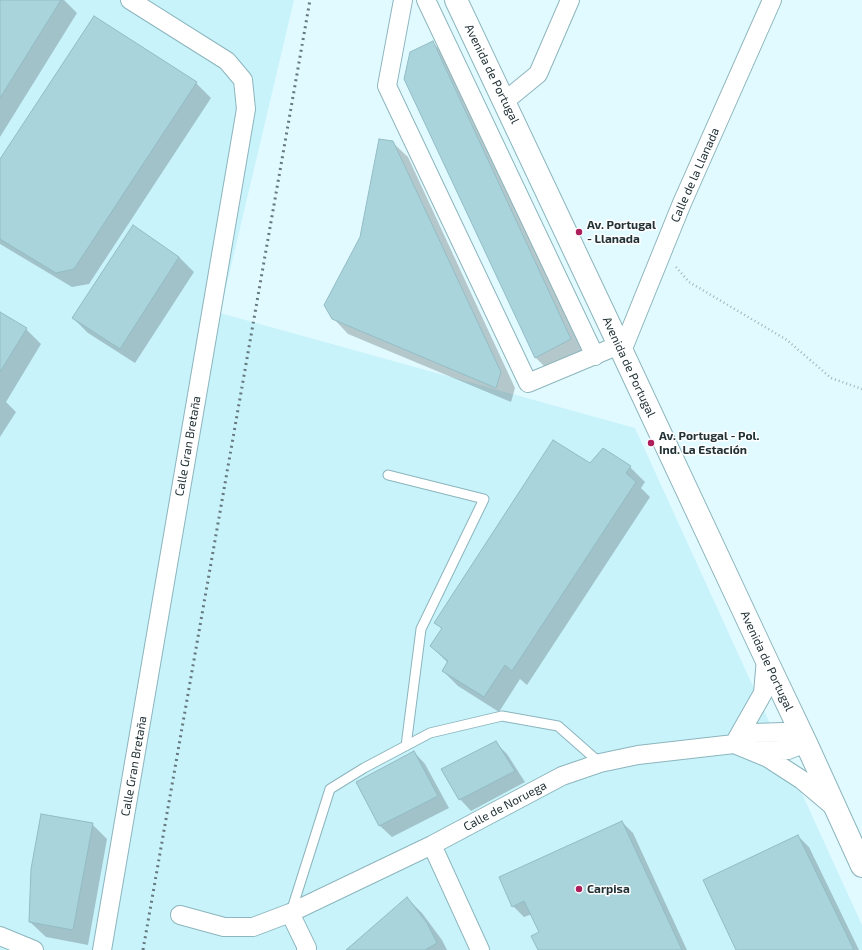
<!DOCTYPE html>
<html>
<head>
<meta charset="utf-8">
<style>
  body { margin:0 }
  canvas { display:block; background:#e1faff }
</style>
</head>
<body>
<canvas width="862" height="950"></canvas>
<script>
const ctx = document.querySelector('canvas').getContext('2d');
ctx.lineJoin = 'round';
function paint(path, color) {
  ctx.fillStyle = color;
  ctx.fill(path, 'evenodd');
}
function poly(rows) {
  const path = new Path2D();
  for (const r of rows) {
    path.moveTo(r[0], r[1]);
    for (let i = 2; i < r.length; i += 2) path.lineTo(r[i], r[i + 1]);
  }
  return path;
}
function trace(path, color, width, dash) {
  ctx.strokeStyle = color;
  ctx.lineWidth = width;
  ctx.lineCap = dash ? 'butt' : 'round';
  ctx.setLineDash(dash || []);
  ctx.stroke(path);
}
function write(font, color, halo, rows, align = 'center') {
  ctx.font = font + ' "Exo 2",sans-serif';
  ctx.lineWidth = 3;
  ctx.setLineDash([]);
  ctx.textBaseline = 'middle';
  ctx.strokeStyle = halo;
  ctx.fillStyle = color;
  for (const [text, x, y, turn = 0] of rows) {
    ctx.save();
    ctx.translate(x, y);
    ctx.rotate((+turn || 0) * Math.PI / 180);
    ctx.textAlign = isNaN(turn) ? turn : align;
    if (halo) ctx.strokeText(text, 0, 0);
    ctx.fillText(text, 0, 0);
    ctx.restore();
  }
}
const built = poly([
  [0,0,294,0,220,313,635,428,862,925,862,950,0,950]
]);
const shadow = poly([
  [0,0,64,0,77,13,0,137],
  [433,43,448,58,585,354,550,372,535,357],
  [196,83,211,98,89,284,72,287,0,244,0,161],
  [392,142,408,157,515,388,511,402,348,334,333,318],
  [179,257,194,272,135,363,88,333,73,318],
  [0,313,26,329,41,344,6,402,16,412,0,437],
  [590,464,630,467,645,482,641,488,650,497,527,685,520,679,499,712,458,686,443,671,448,663,431,646,442,629,435,622],
  [496,743,507,754,525,782,471,811,460,799],
  [414,752,425,764,449,808,392,837,380,826,357,783],
  [622,822,633,833,687,950,539,950,540,933,532,914,524,917,513,906],
  [92,824,107,839,88,945,46,937,30,922],
  [798,836,809,847,859,950,737,950],
  [407,898,422,913,442,940,447,950,347,950]
]);
const building = poly([
  [0,0,61,0,0,98,0,0],
  [94,16,197,82,74,269,56,273,0,239,0,159,94,16],
  [433,41,571,339,535,358,404,79,410,52,433,41],
  [379,139,393,141,501,372,496,388,332,319,324,305,360,237,379,139],
  [133,225,179,257,120,349,72,318,133,225],
  [0,312,27,328,0,372,0,312],
  [553,440,590,463,603,448,631,466,626,473,636,482,512,671,505,665,484,697,442,671,448,661,430,646,442,628,434,623,553,440],
  [496,741,515,771,459,800,441,769,496,741],
  [414,751,438,796,379,826,356,782,414,751],
  [41,814,93,823,73,930,29,922,31,869,41,814],
  [622,821,682,950,538,950,531,936,539,932,524,901,512,907,499,877,622,821],
  [798,835,854,950,736,950,703,880,798,835],
  [407,897,427,923,437,943,425,950,346,950,407,897]
]);
const path = poly([
  [676,267,689,282,787,340,831,378,862,389]
]);
const service = poly([
  [388,475,484,499,421,629,406,746],
  [291,912,330,789,364,768,430,733,502,716,558,726,600,763]
]);
const minor = poly([
  [403,0,387,86,528,383,619,345],
  [426,0,595,356],
  [505,101,538,74,570,0],
  [622,351,682,203,772,0],
  [766,659,763,693,734,744,768,758,802,780,834,807],
  [756,751,788,750,806,743],
  [432,845,480,950],
  [290,913,307,948,306,950],
  [180,915,224,927,253,927,290,913,432,845,562,776,600,763,638,755,734,744,753,733,783,732,806,743],
  [0,936,34,950],
  [102,950,246,109,243,80,227,61,130,0]
]);
const tertiary = poly([
  [456,0,619,345,766,659,806,743,862,866]
]);
const rail = poly([
  [143,950,310,0]
]);
const markers = [
  [579,232,4,"#ad1f5b"],
  [651,443,4,"#ad1f5b"],
  [579,889,4,"#ad1f5b"]
];
const streetNames = [
  ["Avenida de Portugal",492,74,64],
  ["Calle de la Llanada",695,175,-66],
  ["Avenida de Portugal",629,367,65],
  ["Calle Gran Bretaña",188,446,-80],
  ["Avenida de Portugal",767,661,65],
  ["Calle Gran Bretaña",134,766,-80],
  ["Calle de Noruega",505,806,-28]
];
const poiNames = [
  ["Av. Portugal",587,225],
  ["- Llanada",587,239],
  ["Av. Portugal - Pol.",659,436],
  ["Ind. La Estación",659,450],
  ["Carpisa",587,889]
];
paint(built, '#c9f3fb');
paint(shadow, '#0003');
paint(building, '#aad4dc');
trace(building, '#93bcc5', 1);
trace(service, '#8cb5bd', 11);
trace(minor, '#8cb5bd', 20);
trace(tertiary, '#8cb5bd', 24);
trace(path, '#a0b5ba', 2.5, [1, 3]);
trace(service, '#fff', 9);
trace(minor, '#fff', 18);
trace(tertiary, '#fff', 22);
trace(rail, '#66797e', 3, [2, 4]);
for (const [x, y, r, color] of markers) {
  const dot = new Path2D();
  dot.arc(x, y, r, 0, 2 * Math.PI);
  ctx.fillStyle = color;
  ctx.fill(dot);
  trace(dot, '#fff', 1.5);
}
write('12px', '#213135', '#fff', streetNames);
write('bold 12px', '#213135', '#fff', poiNames, 'left');
</script>
</body>
</html>
